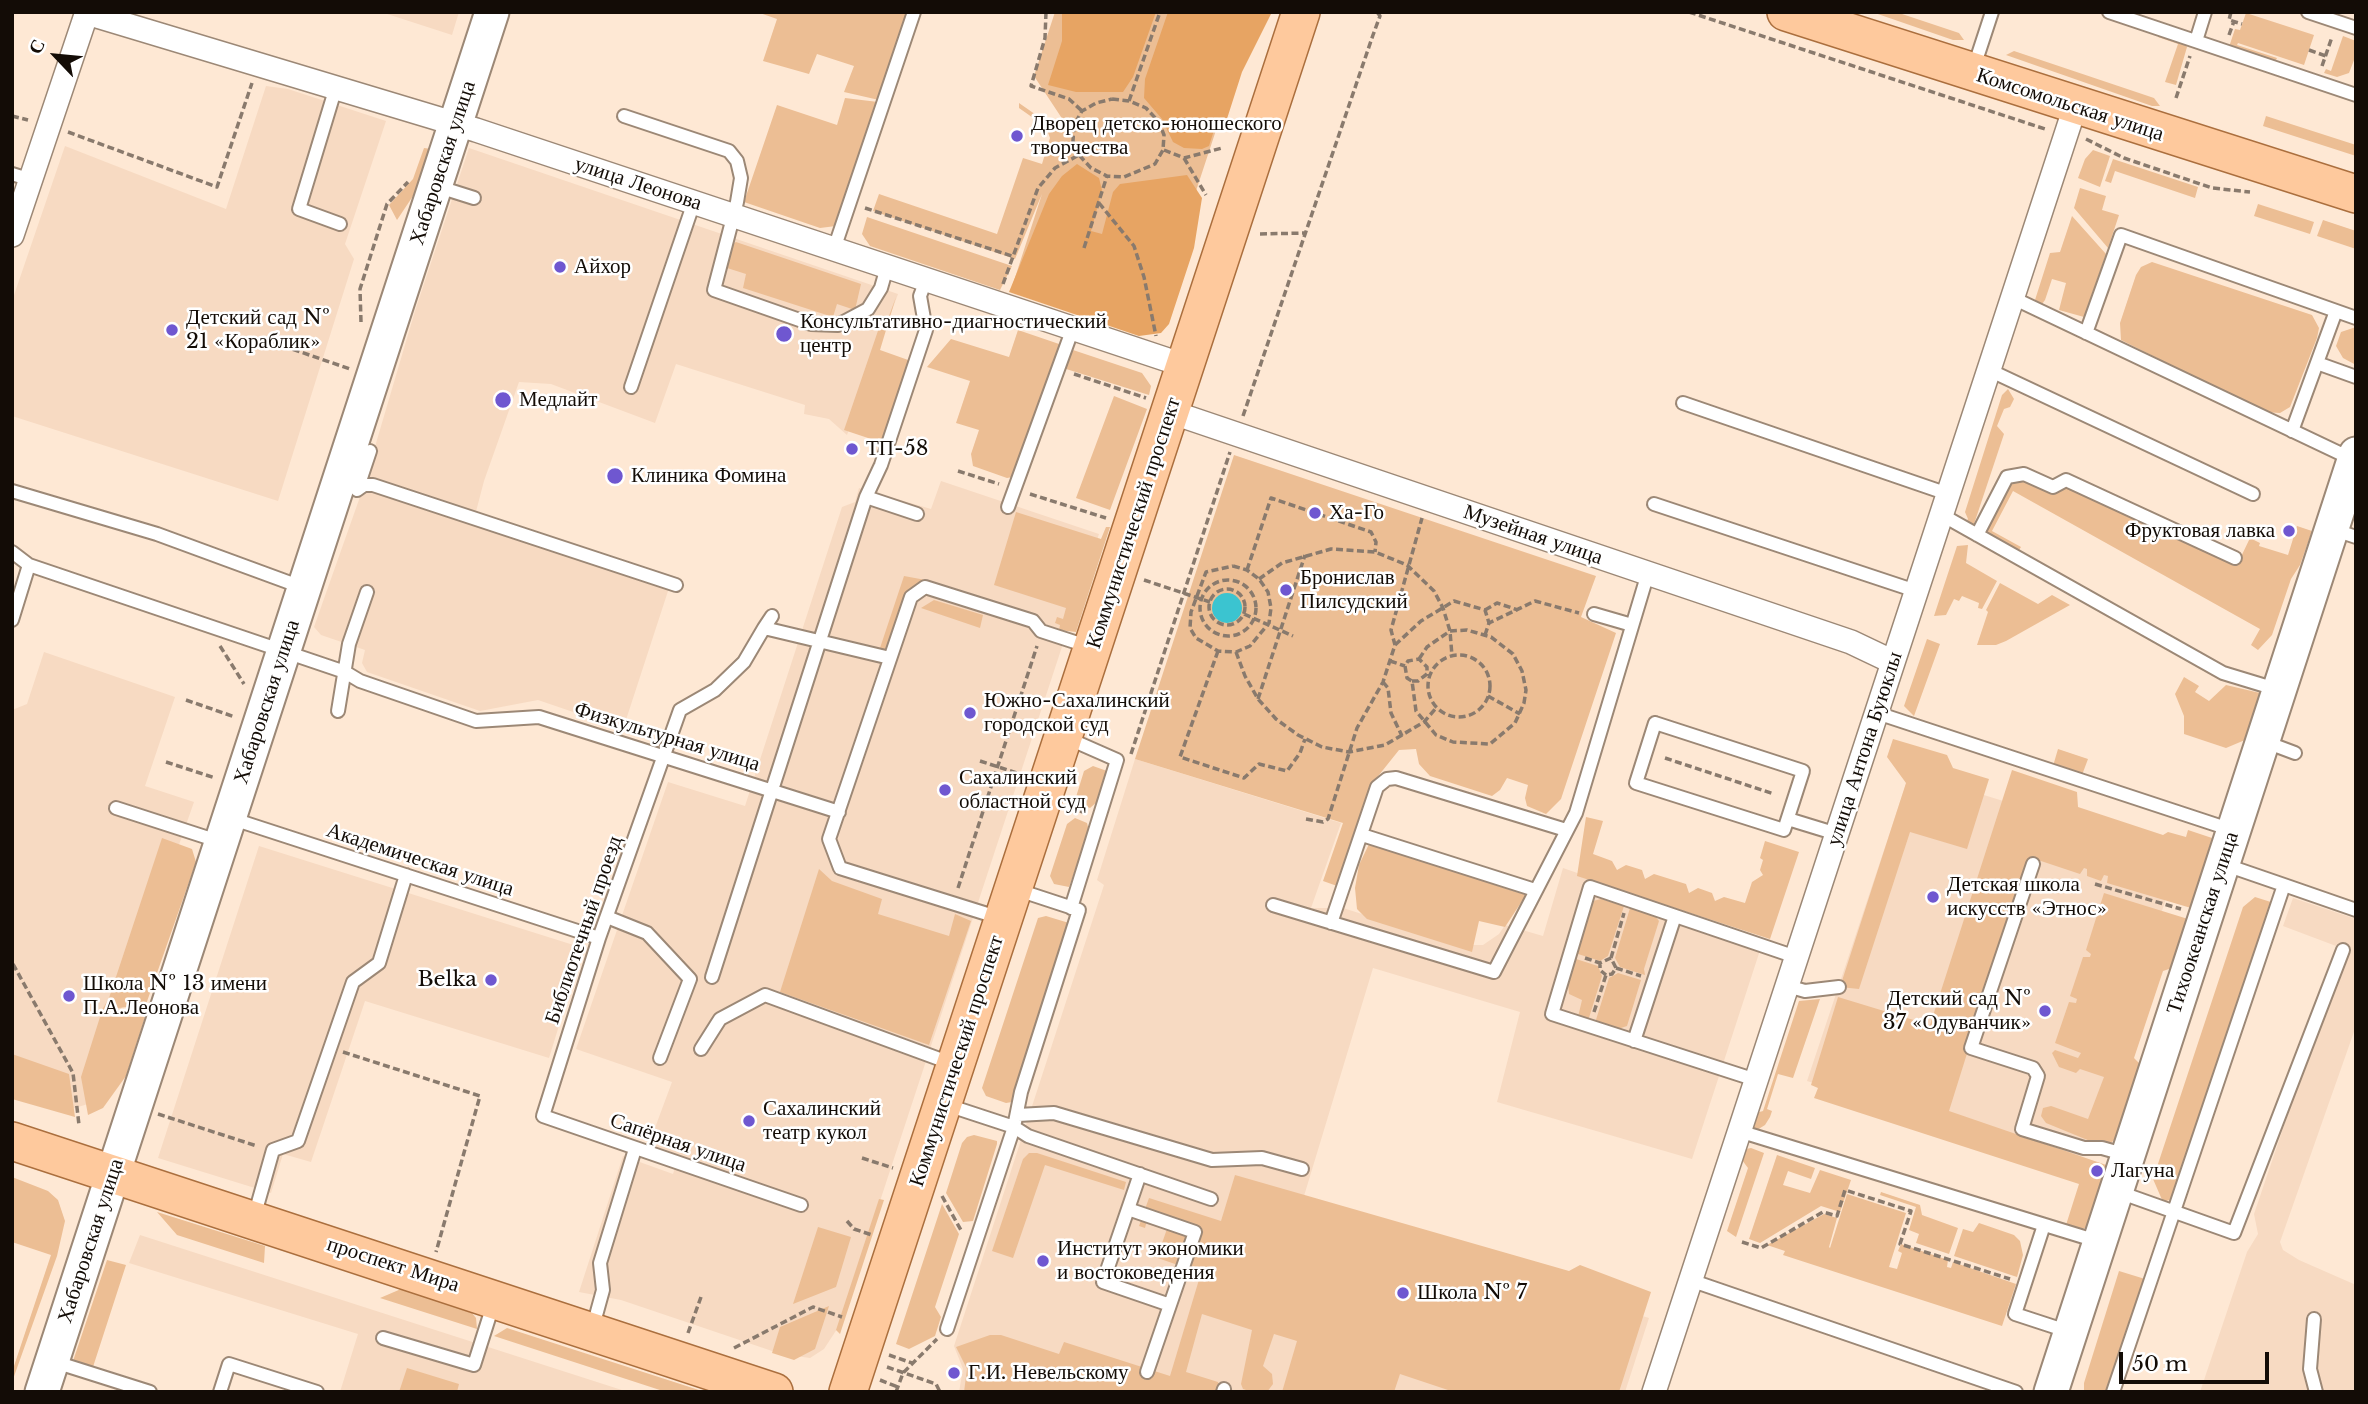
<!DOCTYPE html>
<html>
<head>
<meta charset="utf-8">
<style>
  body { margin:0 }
  #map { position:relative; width:2368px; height:1404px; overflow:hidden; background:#fee8d4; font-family:"Libre Baskerville",serif }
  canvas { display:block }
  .frame { position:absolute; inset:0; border:14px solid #130c06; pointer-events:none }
  .north { position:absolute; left:21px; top:21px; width:70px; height:70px; -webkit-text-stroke:5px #fff; paint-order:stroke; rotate:296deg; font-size:19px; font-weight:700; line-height:28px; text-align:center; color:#130c06 }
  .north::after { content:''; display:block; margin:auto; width:24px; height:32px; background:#130c06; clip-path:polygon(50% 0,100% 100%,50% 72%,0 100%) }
  .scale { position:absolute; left:2119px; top:1352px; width:150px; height:32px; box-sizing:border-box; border:4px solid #130c06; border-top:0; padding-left:9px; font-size:21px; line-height:24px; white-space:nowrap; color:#130c06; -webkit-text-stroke:5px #fff; paint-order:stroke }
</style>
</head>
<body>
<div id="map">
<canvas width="2368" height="1404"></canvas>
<div class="frame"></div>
<div class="north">С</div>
<div class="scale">50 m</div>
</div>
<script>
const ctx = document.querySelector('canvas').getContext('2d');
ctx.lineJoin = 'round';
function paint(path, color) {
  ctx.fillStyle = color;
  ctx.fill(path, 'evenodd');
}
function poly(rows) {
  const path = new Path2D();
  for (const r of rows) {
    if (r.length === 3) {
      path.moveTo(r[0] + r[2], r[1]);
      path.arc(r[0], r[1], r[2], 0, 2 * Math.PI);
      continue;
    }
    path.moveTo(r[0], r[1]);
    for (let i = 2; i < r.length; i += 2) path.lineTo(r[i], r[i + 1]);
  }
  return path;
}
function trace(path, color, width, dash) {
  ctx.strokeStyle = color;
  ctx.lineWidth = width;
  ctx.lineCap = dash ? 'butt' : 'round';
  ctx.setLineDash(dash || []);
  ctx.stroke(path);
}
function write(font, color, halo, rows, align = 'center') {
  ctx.font = font + ' "Libre Baskerville",serif';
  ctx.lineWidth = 5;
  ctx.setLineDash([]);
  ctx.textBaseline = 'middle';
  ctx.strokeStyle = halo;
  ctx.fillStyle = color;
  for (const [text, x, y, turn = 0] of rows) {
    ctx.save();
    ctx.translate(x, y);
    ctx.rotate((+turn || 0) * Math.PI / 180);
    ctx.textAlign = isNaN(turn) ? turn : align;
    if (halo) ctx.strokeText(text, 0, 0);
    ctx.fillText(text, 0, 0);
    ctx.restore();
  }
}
const built = poly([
  [381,12,459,12,452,35],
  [266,86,288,89,386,121,345,244,354,259,278,501,12,416,12,301,65,146,226,209],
  [469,148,898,294,847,435,829,419,804,414,805,405,676,364,655,423,551,384,519,382,484,481,473,523,669,588,623,729,538,700,480,711,367,672,362,663,365,650,321,635,314,627,361,494,415,311],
  [941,481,1099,534,839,1326,824,1349,810,1358,781,1354,621,1300,579,1292,623,1156,673,1174,679,1155,649,1144,672,1082,576,1049,668,782,745,806,842,507,855,502,859,488,931,509],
  [44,652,175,697,145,786,194,802,88,1104,68,1110,12,1092,12,710,27,704],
  [1135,759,1341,823,1311,908,1343,908,1460,945,1483,945,1499,934,1505,925,1543,936,1563,868,1764,938,1692,1159,1497,1102,1520,1012,1373,968,1304,1196,1609,1283,1603,1304,1649,1318,1625,1392,959,1392,963,1369,954,1346,1104,885,1097,880],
  [1910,772,2180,856,2078,1166,1807,1081],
  [259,846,583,948,549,1058,365,1001,311,1162,283,1154,271,1193,158,1158],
  [2293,898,2356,919,2356,1026,2280,1242,2283,1250,2299,1260,2356,1285,2356,1392,2200,1392,2247,1252,2258,1234,2254,1214,2344,949,2283,926],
  [140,1235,628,1392,340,1392,358,1334,129,1263]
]);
const green = poly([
  [757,12,907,12,879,100,844,92,854,66,817,54,809,74,763,61,777,19],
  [1055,12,1261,12,1220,118,1149,334,1120,328,1011,290,1042,194,1015,259,873,211,879,194,997,234,1023,158,1042,164,1050,138,1046,127,1019,108,1019,103,1062,133,1065,123,1034,76],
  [1872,12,1896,12,1959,33,1964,40,1953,40],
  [2246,13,2314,35,2304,65,2238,43,2237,45,2277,58,2275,62,2229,47,2235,29,2240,30],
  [2159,34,2184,42,2187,47,2176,85,2165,82,2178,44,2158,37],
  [2343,36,2356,41,2356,55,2349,73,2337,77,2324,73,2326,69,2331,71],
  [2014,51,2154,98,2160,106,2152,106,2006,55],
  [845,98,878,102,836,226,820,228,744,202,777,105,837,125],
  [2266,116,2356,145,2356,156,2263,126],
  [424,148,432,149,421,184,397,220,389,205,413,179],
  [2093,150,2110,156,2100,187,2078,178,2085,159],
  [2113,159,2198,187,2195,198,2115,171,2111,183,2105,181],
  [2080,188,2106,196,2102,210,2119,215,2108,248,2074,208],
  [2258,204,2314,222,2310,234,2254,216],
  [2072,216,2106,254,2084,317,2059,310,2066,283,2052,279,2045,300,2042,304,2035,300,2050,253,2060,252],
  [867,217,1012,266,1000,290,870,246,862,234],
  [2323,220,2356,231,2356,249,2317,236],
  [736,242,861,284,855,310,837,304,833,317,743,288,746,274,724,267,731,245],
  [2152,262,2312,315,2319,328,2317,338,2290,407,2280,413,2264,412,2121,340,2120,323,2136,275,2141,267],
  [896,297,880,350,911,361,883,443,844,430,881,322,886,324],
  [2356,327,2356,365,2343,358,2336,346,2341,332],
  [1018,330,1062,345,1013,477,1007,478,973,466,971,454,979,430,956,423,970,381,927,367,951,339,1009,357],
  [1070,349,1142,373,1151,386,1149,395,1063,368],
  [2008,389,2014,399,2010,407,2004,409,1997,426,2004,434,1973,527,1965,523,1968,519,1965,512,2002,395],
  [1114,396,1147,409,1110,510,1076,498],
  [1234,455,1596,576,1581,617,1616,633,1561,799,1546,814,1527,806,1525,798,1528,785,1507,778,1500,790,1492,796,1430,776,1419,764,1416,749,1399,750,1375,780,1365,802,1349,846,1340,887,1323,881,1343,823,1135,759],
  [2023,477,2066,484,2238,563,2250,538,2260,543,2259,546,2288,555,2297,526,2312,531,2300,565,2291,579,2272,635,2258,650,2251,645,2260,629,2013,491,1992,531,2021,547,2017,553,1982,533,2008,480],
  [1016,512,1101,539,1106,527,1110,527,1076,632,1059,630,1060,625,1055,623,1057,617,1063,619,1066,608,994,585],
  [1968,545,1966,563,1997,581,1982,609,1978,608,1979,603,1962,596,1959,601,1954,599,1946,615,1934,616,1957,546],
  [904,576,931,581,918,584,912,589,889,654,879,651],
  [2000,583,2038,604,2052,595,2070,605,2006,641,1996,645,1977,645,1988,612,1986,610],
  [934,600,983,615,980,628,921,608],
  [1927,639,1940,644,1914,716,1904,706],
  [2184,677,2199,686,2195,692,2209,701,2226,685,2260,693,2245,740,2226,748,2184,734,2184,716,2175,694],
  [1893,739,1947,755,1953,768,1989,779,1967,849,1910,832,1859,989,1840,987,1906,783,1887,757],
  [2058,749,2088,759,2082,775,2053,766],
  [1093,766,1107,771,1098,801,1090,808,1079,803,1076,797,1084,771],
  [2012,770,2077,792,2078,807,2163,835,2168,832,2186,837,2188,830,2212,838,2191,908,2107,883,2108,876,2104,875,2101,881,2087,876,2087,869,2084,868,2080,874,2032,858,1970,1044,1949,1111,2112,1167,2088,1227,2082,1229,2066,1225,2079,1184,1814,1098,1818,1088,1811,1085,1838,997,1930,1025],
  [1586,817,1603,821,1593,854,1612,861,1617,870,1626,865,1642,870,1645,879,1654,874,1686,884,1689,893,1698,888,1712,893,1715,901,1724,897,1745,903,1752,882,1763,875,1760,870,1763,860,1760,858,1765,841,1799,852,1770,939,1577,876],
  [1075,818,1087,823,1089,831,1069,887,1054,884,1050,876,1067,824],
  [162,838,192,849,196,862,144,1010,127,1007,102,1010,109,998],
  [1369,844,1526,895,1505,927,1479,921,1472,952,1367,919,1357,909,1355,888,1359,865],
  [819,869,832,881,882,899,878,914,949,936,955,914,971,921,929,1045,780,992],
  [2104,893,2188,919,2172,968,2163,971,2134,1058,2141,1065,2115,1139,2110,1144,2090,1141,2046,1123,2041,1116,2043,1108,2051,1106,2088,1119,2104,1077,2080,1069,2076,1073,2059,1067,2052,1053,2055,1050,2078,1058,2081,1053,2055,1043,2069,1002,2076,1003,2077,999,2070,996,2083,957,2090,957,2091,954,2086,950],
  [2255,897,2274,903,2175,1198,2163,1202,2153,1179,2243,907],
  [1601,899,1624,906,1608,956,1600,961,1578,954,1576,959,1598,966,1602,976,1588,1021,1578,1017,1582,1000,1569,994,1568,984,1593,901],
  [1630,908,1655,916,1659,921,1644,969,1645,975,1620,967,1615,958],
  [1046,916,1069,923,1069,928,1012,1102,1006,1103,986,1096,982,1088,1038,918],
  [1618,973,1641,980,1627,1026,1615,1030,1595,1023,1609,978],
  [1820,999,1793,1078,1778,1074,1767,1109,1772,1111,1770,1117,1765,1125,1757,1130,1751,1127,1756,1113,1763,1111,1799,1001],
  [100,1017,145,1017,126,1076,103,1108,88,1115,81,1077],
  [12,1054,69,1074,75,1117,12,1099],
  [974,1135,997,1141,997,1144,973,1221,963,1222,946,1193,962,1143,967,1137],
  [1751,1148,1764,1153,1736,1237,1727,1231,1748,1168,1739,1156,1741,1150],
  [1029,1153,1037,1153,1126,1182,1124,1190,1045,1165,1013,1258,992,1251,1023,1159],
  [1777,1155,1815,1168,1811,1179,1788,1171,1783,1185,1810,1193,1820,1170,1851,1180,1840,1212,1821,1206,1760,1243,1749,1239],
  [1235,1175,1569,1271,1580,1265,1651,1292,1619,1392,1454,1392,1400,1374,1394,1392,1282,1392,1297,1341,1274,1334,1263,1366,1272,1374,1273,1384,1267,1392,1252,1392,1243,1389,1241,1384,1252,1330,1202,1314,1186,1372,1218,1382,1222,1392,964,1392,967,1369,956,1347,990,1335,1001,1335,1059,1354,1064,1342,1170,1376,1201,1273,1149,1255,1152,1243,1161,1246,1168,1226,1147,1220,1145,1228,1139,1226,1149,1198,1221,1221],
  [12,1177,48,1191,58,1200,65,1221,57,1256,12,1382,12,1372,51,1255,12,1242],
  [1881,1192,1920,1205,1922,1215,1958,1228,1949,1254,1916,1243,1919,1234,1909,1230,1916,1207,1880,1195],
  [1847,1194,1906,1213,1889,1267,1897,1269,1902,1253,1898,1251,1901,1244,1948,1260,1947,1267,1951,1268,1953,1262,2016,1284,2002,1326,1783,1255,1785,1251,1767,1245,1824,1214,1837,1218,1829,1247,1830,1248],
  [879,1199,884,1200,840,1334,836,1330],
  [942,1204,959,1234,935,1307,941,1317,935,1336,909,1349,896,1344],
  [157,1212,265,1246,264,1263,177,1235],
  [1979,1223,2014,1235,2020,1241,2023,1255,2017,1277,1954,1256,1963,1229,1973,1232],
  [818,1227,851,1237,836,1287,793,1304],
  [107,1260,126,1265,92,1370,73,1361],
  [2119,1271,2145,1279,2107,1392,2084,1392,2084,1383],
  [401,1289,472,1313,476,1318,477,1329,380,1298],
  [829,1306,815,1349,794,1360,772,1353,780,1327],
  [507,1328,705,1392,666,1392,494,1336],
  [407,1368,459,1384,457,1392,399,1392]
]);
const forest = poly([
  [1062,12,1156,12,1133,77,1123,92,1076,92,1048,85,1062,41],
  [1168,12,1272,12,1242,72,1225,125,1216,124,1209,146,1202,149,1184,148,1173,142,1162,119,1144,98,1145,79],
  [1077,164,1099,178,1102,190,1091,231,1102,234,1113,192,1120,184,1187,175,1202,198,1194,248,1169,324,1161,333,1139,336,1009,292,1049,194,1062,176]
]);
const water = poly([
  [1227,608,15]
]);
const path = poly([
  [1046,12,1045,38,1031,86,1069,99,1082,111],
  [1689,12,2048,130],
  [2231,12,2229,20,2242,24],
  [2229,35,2234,21],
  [2309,50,2326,56],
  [2322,66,2332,37],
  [2176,98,2190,56],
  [1112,99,1129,101,1146,108,1159,122,1164,135,1163,150,1155,164,1124,177,1107,176,1091,168,1079,155,1073,141,1074,125,1082,111,1096,103,1112,99],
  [1129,101,1160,12],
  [12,116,28,120],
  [1051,125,1074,130],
  [68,132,217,187,252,83],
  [2086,139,2124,158,2212,188,2250,192],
  [1164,150,1184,158,1222,148],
  [1184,158,1206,195],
  [1099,203,1134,246,1144,277,1156,336],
  [865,208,1012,256],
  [1260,234,1305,233],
  [1084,248,1107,176],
  [1003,284,1038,188,1055,168,1079,155],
  [361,322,360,289,387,204,408,182],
  [263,339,350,369],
  [1074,374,1146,398],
  [1243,416,1373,35,1380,16,1377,12],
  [958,471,999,484],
  [1030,494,1106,518],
  [1233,566,1247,570,1259,579,1268,592,1271,608,1269,623,1250,646,1236,652,1218,651,1196,638,1190,628,1191,612,1206,572,1233,566],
  [1247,570,1271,498,1371,532,1376,542,1375,552],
  [1259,579,1282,563,1331,549,1375,552,1407,565,1434,591,1443,608,1450,631,1452,656],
  [1144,580,1210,602],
  [1228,608,28],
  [1227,607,18],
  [1485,610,1497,603,1518,610],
  [1244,614,1293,636],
  [1485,635,1489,623,1535,601,1579,613],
  [1395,645,1421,621,1454,601,1485,610,1489,623],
  [220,646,244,684],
  [1218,651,1180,757,1244,778,1259,764,1287,771,1300,753,1305,739],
  [1236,652,1245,676,1258,699,1276,719,1298,735,1322,747,1349,752,1385,745,1424,722,1437,707],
  [1459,686,31],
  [1390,661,1405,666],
  [1412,681,1418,681,1427,674,1427,667,1419,659,1408,661,1405,666,1407,678,1412,681,1416,711,1436,735,1453,742,1490,744,1515,723,1524,703,1526,690,1522,671,1513,654,1491,637,1467,630,1450,631,1427,647,1419,659],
  [1383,682,1388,688,1391,713,1402,736],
  [1488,696,1520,714],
  [1258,699,1305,555],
  [186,700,235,717],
  [1131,754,1230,452],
  [1665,758,1774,794],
  [980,761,1023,775],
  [166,762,215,778],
  [1070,808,1086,813],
  [1306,819,1323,822,1328,819,1357,728,1383,682,1395,645,1391,630,1422,518],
  [2095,884,2181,909],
  [958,888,1037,646],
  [1585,958,1600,963],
  [1611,958,1624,913],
  [13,964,73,1073,79,1125],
  [1616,968,1641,976],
  [1594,1012,1606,975,1612,974,1616,968,1611,958,1600,963,1600,970,1606,975],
  [343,1052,480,1096,436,1252],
  [158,1114,257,1146],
  [862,1158,893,1168],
  [942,1196,962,1232],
  [847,1221,854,1229,872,1235],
  [1742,1242,1761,1248,1823,1212,1837,1216,1845,1190,1911,1211,1900,1244,2010,1279],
  [688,1333,701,1297],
  [734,1348,813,1307,842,1317],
  [889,1355,912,1363],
  [887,1367,936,1384,940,1392],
  [880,1380,898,1387],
  [896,1392,903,1373,937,1339]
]);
const lane = poly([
  [2109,12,2356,95],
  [2308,12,2356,28],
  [2196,41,2205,12],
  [1973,70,1992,12],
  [336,87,299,209,340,224],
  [624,116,729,151,737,161,741,178,737,202,714,290,811,324,838,325,868,309,881,288,887,267],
  [12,174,31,180],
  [436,186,474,198],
  [834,249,914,12],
  [2013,298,2354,460],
  [2086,333,2121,235,2356,318],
  [2317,363,2356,377],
  [1989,370,2253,494],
  [631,387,694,202],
  [1683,403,1948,494],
  [2292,431,2336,311],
  [357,490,364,485,373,485,676,585],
  [357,490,370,451],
  [12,491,157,534,304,588],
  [866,497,917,514],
  [1654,504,1916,591],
  [1008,507,1073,328],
  [1942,515,2223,673,2279,690],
  [2332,529,2356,537],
  [1977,535,2007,477,2024,474,2053,487,2066,480,2235,558],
  [12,552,29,565,345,672,360,681,476,721,539,717,839,812],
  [1594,614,1632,625],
  [12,620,29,565],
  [764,628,772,616],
  [338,711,349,644,367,592],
  [1877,713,2232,830],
  [1655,723,1803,771,1784,830,1636,783,1655,723],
  [1067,738,1117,760,1071,908],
  [2263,741,2295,753],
  [116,808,221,842],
  [230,818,599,938],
  [1788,819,1837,834],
  [1362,835,1535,890],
  [2033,864,1971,1048,2033,1068,2038,1076,2022,1129,2084,1148,2102,1148,2127,1155],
  [2284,885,2356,910],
  [1273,905,1494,972,1576,813,1648,573],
  [607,917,647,933,690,979,660,1058],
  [1000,918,840,868,829,839,911,597,925,587,1033,621,1041,631,1090,647],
  [1331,923,1377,787,1387,779,1396,778,1566,830],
  [712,977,866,497,881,465,926,330,920,296,926,280],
  [1787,986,1805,991,1839,987],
  [1634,1041,1675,916],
  [701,1049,720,1019,765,995,953,1064],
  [1756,1080,1552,1014,1590,887,1796,957],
  [947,1105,1014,1127,1028,1136,1211,1199],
  [1018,1115,1054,1113,1212,1160,1262,1158,1302,1169],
  [1739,1131,2097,1241],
  [1140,1174,1103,1282,1170,1305],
  [2116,1191,2234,1233,2343,950],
  [801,1205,543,1116,599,938,680,710,715,690,744,662,764,628,890,658],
  [1128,1209,1195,1232,1147,1372],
  [254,1217,273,1150,298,1141,353,982,379,963,406,875],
  [2044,1225,2015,1314,2070,1332],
  [1690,1280,2016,1392],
  [2314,1319,2310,1369,2316,1392],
  [947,1329,1014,1127,1021,1092,1079,910,1015,889],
  [592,1330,603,1290,600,1263,635,1149],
  [383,1338,474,1365,494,1302],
  [52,1361,150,1392],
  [220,1392,229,1364,317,1392],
  [1223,1392,1224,1389],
  [2113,1392,2284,885,2223,864]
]);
const street = poly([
  [87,13,476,130,1186,366],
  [12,235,87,12],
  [1171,412,1851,642,1893,662],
  [1654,1392,2075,107]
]);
const secondary = poly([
  [42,1392,492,12],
  [2051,1392,2356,454]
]);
const primary = poly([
  [1786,12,2356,194],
  [12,1141,774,1392],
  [848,1392,1301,12]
]);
const markers = [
  [1017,136,7,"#6f57d0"],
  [560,267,7,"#6f57d0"],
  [172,330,7,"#6f57d0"],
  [784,334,9,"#6f57d0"],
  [503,400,9,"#6f57d0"],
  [852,449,7,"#6f57d0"],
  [615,476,9,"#6f57d0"],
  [1315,513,7,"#6f57d0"],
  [2289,531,7,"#6f57d0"],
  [1286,590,7,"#6f57d0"],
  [970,713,7,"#6f57d0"],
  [945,790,7,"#6f57d0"],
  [1933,897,7,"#6f57d0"],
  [491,980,7,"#6f57d0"],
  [69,996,7,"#6f57d0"],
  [2045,1011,7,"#6f57d0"],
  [749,1121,7,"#6f57d0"],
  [2097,1171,7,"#6f57d0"],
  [1043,1261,7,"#6f57d0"],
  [1403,1293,7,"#6f57d0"],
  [954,1373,7,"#6f57d0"]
];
const streetNames = [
  ["Комсомольская улица",2070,105,18],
  ["Хабаровская улица",443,163,-72],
  ["улица Леонова",638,184,18],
  ["Коммунистический проспект",1134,523,-72],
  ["Музейная улица",1533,535,19],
  ["Хабаровская улица",267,702,-72],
  ["Физкультурная улица",667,737,17],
  ["улица Антона Буюклы",1865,749,-72],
  ["Академическая улица",420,860,18],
  ["Тихоокеанская улица",2203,923,-72],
  ["Библиотечный проезд",584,930,-71],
  ["Коммунистический проспект",957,1061,-72],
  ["Сапёрная улица",678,1143,19],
  ["Хабаровская улица",91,1241,-72],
  ["проспект Мира",393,1265,18]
];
const poiNames = [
  ["Дворец детско-юношеского",1031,124],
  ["творчества",1031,148],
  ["Айхор",574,267],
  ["Детский сад №",186,318],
  ["21 «Кораблик»",186,342],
  ["Консультативно-диагностический",800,322],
  ["центр",800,346],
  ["Медлайт",519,400],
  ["ТП-58",866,449],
  ["Клиника Фомина",631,476],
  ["Ха-Го",1329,513],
  ["Фруктовая лавка",2275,531,"right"],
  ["Бронислав",1300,578],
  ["Пилсудский",1300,602],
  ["Южно-Сахалинский",984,701],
  ["городской суд",984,725],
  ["Сахалинский",959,778],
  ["областной суд",959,802],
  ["Детская школа",1947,885],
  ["искусств «Этнос»",1947,909],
  ["Belka",477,980,"right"],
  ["Школа № 13 имени",83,984],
  ["П.А.Леонова",83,1008],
  ["Детский сад №",2031,999,"right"],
  ["37 «Одуванчик»",2031,1023,"right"],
  ["Сахалинский",763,1109],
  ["театр кукол",763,1133],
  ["Лагуна",2111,1171],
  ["Институт экономики",1057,1249],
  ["и востоковедения",1057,1273],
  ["Школа № 7",1417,1293],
  ["Г.И. Невельскому",968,1373]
];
paint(built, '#f7dac2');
paint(green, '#ecbe94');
paint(forest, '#e7a463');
paint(water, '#3bc4d0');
trace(lane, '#9c8876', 16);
trace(street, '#9c8876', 26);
trace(secondary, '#9c8876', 37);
trace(primary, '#ab6f3e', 40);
trace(path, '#897a6d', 3.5, [7, 3.5]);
trace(lane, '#fff', 12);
trace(street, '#fff', 23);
trace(secondary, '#fff', 33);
trace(primary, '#fec99d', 37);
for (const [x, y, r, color] of markers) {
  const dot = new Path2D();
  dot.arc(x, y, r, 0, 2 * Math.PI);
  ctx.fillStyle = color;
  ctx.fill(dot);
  trace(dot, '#fff', 2.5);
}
write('21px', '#130c06', '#fff', streetNames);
write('21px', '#130c06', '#fff', poiNames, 'left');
</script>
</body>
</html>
